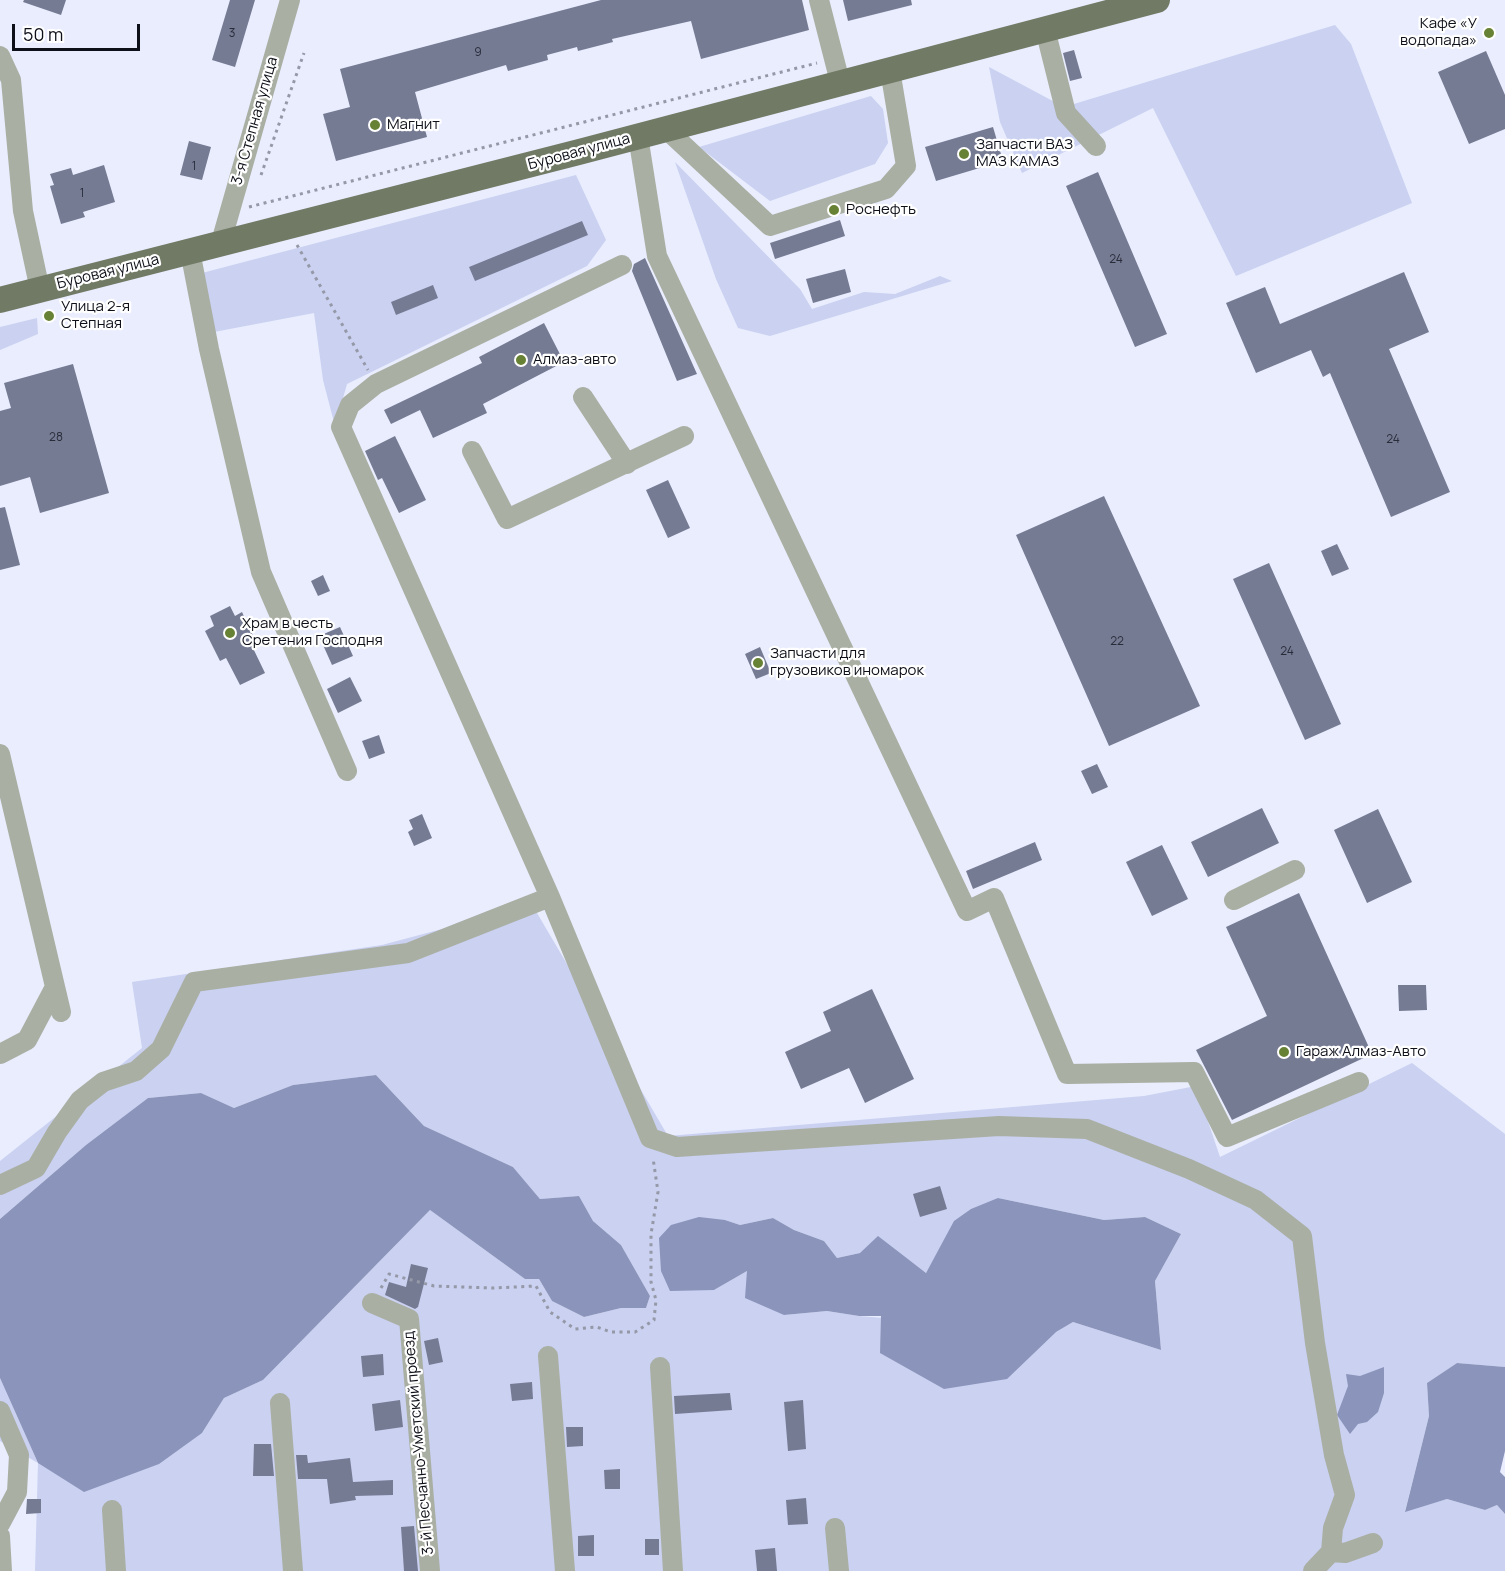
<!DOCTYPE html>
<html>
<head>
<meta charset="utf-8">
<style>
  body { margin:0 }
  #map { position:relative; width:1505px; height:1571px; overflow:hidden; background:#e9edfe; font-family:Manrope,sans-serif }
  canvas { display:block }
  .scale { position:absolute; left:12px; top:24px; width:128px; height:27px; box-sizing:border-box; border:3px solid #0e1019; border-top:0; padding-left:8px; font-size:18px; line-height:21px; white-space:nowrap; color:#0e1019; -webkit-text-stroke:4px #fff; paint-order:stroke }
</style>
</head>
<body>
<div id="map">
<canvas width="1505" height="1571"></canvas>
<div class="scale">50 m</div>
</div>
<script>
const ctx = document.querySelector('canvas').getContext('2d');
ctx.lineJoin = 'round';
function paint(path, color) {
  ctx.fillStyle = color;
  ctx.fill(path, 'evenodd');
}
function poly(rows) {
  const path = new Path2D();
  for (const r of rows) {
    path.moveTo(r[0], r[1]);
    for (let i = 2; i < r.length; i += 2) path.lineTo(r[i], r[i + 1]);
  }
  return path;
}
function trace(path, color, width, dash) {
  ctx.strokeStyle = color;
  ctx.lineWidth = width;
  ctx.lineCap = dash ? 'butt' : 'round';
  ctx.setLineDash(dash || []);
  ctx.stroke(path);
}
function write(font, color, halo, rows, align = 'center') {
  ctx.font = font + ' Manrope,sans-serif';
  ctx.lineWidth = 4.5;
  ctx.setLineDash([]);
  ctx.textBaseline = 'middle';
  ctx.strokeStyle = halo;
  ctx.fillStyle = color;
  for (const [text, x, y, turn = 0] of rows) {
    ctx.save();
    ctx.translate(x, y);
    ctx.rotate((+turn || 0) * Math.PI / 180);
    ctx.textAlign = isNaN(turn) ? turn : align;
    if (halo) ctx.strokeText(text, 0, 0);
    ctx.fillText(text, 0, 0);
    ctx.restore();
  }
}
const green = poly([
  [1335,25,1351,44,1412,203,1236,276,1153,108,1022,173,1000,122,989,67,1064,107],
  [871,96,883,109,888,143,875,164,770,201,699,147],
  [675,162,800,289,812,309,864,292,895,294,940,276,952,281,770,336,738,328,716,279],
  [576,175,606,240,587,266,347,384,335,426,323,380,314,313,214,332,202,273],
  [37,318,38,334,0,350,0,327],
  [527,896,668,1136,1144,1096,1196,1086,1220,1157,1412,1063,1505,1134,1505,1367,1457,1363,1427,1383,1429,1416,1405,1511,1447,1499,1485,1510,1497,1505,1505,1514,1505,1571,35,1571,38,1463,0,1441,0,1378,38,1463,202,1433,224,1398,263,1380,430,1210,525,1279,539,1279,552,1301,584,1317,621,1308,646,1308,650,1296,621,1245,593,1221,579,1196,540,1199,513,1167,424,1126,376,1075,293,1085,234,1108,201,1093,148,1098,86,1145,0,1219,0,1161,142,1048,132,982,382,945,442,929],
  [998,1198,1104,1220,1145,1217,1181,1234,1155,1281,1161,1350,1073,1322,1056,1332,859,1316,827,1311,784,1315,747,1271,714,1290,725,1220,740,1225,773,1218,794,1230,824,1241,837,1258,860,1253,908,1260,926,1273,938,1252]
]);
const water = poly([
  [376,1075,424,1126,513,1167,540,1199,579,1196,593,1221,621,1245,650,1296,646,1308,621,1308,584,1317,552,1301,539,1279,525,1279,430,1210,263,1380,224,1398,202,1433,159,1464,84,1492,38,1463,0,1378,0,1219,86,1145,148,1098,201,1093,234,1108,293,1085],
  [998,1198,1104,1220,1145,1217,1181,1234,1155,1281,1161,1350,1073,1322,1056,1332,1007,1379,944,1389,880,1353,881,1316,859,1316,827,1311,784,1315,745,1298,747,1271,714,1290,670,1291,661,1271,659,1238,671,1225,699,1217,725,1220,740,1225,773,1218,794,1230,824,1241,837,1258,860,1253,878,1236,926,1273,954,1221,971,1209],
  [1457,1363,1505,1367,1505,1451,1500,1472,1505,1477,1505,1514,1497,1505,1485,1510,1447,1499,1405,1512,1429,1416,1427,1383],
  [1384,1367,1384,1393,1378,1412,1367,1422,1358,1424,1350,1434,1337,1415,1348,1386,1346,1374,1360,1376]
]);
const building = poly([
  [24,0,66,0,61,15,23,2],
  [230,0,255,0,235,67,212,60],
  [601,0,802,0,809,30,701,59,691,21,612,39,613,42,578,51,577,47,547,55,548,60,508,71,506,65,472,75,415,92,427,137,336,161,323,114,350,107,340,69],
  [843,0,911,0,912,5,848,21],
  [1074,50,1082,78,1070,81,1063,53],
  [1486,51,1505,95,1505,129,1469,144,1438,72],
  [993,127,1003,161,936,181,925,147],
  [189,141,211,147,202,180,180,175],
  [104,165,115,202,83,212,85,217,61,224,50,186,54,185,50,174,71,168,73,175],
  [1098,172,1167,334,1135,347,1066,186],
  [840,220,845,236,775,259,770,243],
  [582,221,588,235,475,281,469,267],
  [645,258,697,374,677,381,632,271,634,264],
  [845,269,851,292,813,303,806,279],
  [1404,272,1429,332,1389,349,1450,492,1391,517,1330,373,1323,377,1311,350,1256,373,1226,303,1265,287,1280,324],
  [433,285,438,298,396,315,391,302],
  [544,323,564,362,483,404,487,413,433,438,420,410,391,424,384,410,482,363,479,357],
  [73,364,109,493,40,513,30,477,0,486,0,411,11,408,4,383],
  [395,436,426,500,399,513,382,478,378,480,365,451],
  [668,480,690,528,668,538,646,490],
  [1104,496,1200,706,1109,746,1016,535],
  [5,507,20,565,0,570,0,508],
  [1337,544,1349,569,1332,576,1321,551],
  [1269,563,1341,724,1305,740,1233,579],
  [323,575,330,591,318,596,311,581],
  [230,606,235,616,242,612,256,642,251,644,265,673,240,685,226,658,220,661,205,631,214,626,210,616],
  [340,627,353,656,332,665,319,636],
  [760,647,771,673,756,679,745,654],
  [350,677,362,701,338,713,327,689],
  [379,735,385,753,369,759,362,741],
  [1097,764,1108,787,1092,794,1081,771],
  [1262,808,1279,843,1208,877,1191,842],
  [1378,809,1412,882,1367,903,1334,830],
  [422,814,432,838,414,846,408,832,413,829,409,820],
  [1035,842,1042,860,973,889,966,871],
  [1162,845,1188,899,1152,916,1126,862],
  [1299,893,1372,1054,1232,1120,1196,1050,1267,1016,1226,927],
  [1398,985,1426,985,1427,1010,1399,1011],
  [872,989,914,1079,865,1103,849,1068,801,1089,785,1052,831,1031,823,1012],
  [940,1186,947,1209,920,1217,913,1194],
  [411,1264,428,1268,418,1307,415,1309,385,1295,389,1282,406,1287],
  [438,1338,443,1362,429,1365,424,1341],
  [383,1354,384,1375,363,1377,361,1356],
  [532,1382,533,1399,512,1401,510,1384],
  [730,1393,732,1410,675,1414,674,1396],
  [400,1400,403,1427,375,1431,372,1404],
  [803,1400,806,1449,788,1451,784,1402],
  [566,1427,583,1427,583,1446,567,1447],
  [254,1444,271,1444,274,1476,253,1476],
  [296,1455,307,1455,308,1463,350,1458,353,1482,393,1480,393,1495,355,1496,356,1500,330,1504,327,1479,298,1479],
  [620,1469,620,1489,605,1489,604,1470],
  [806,1498,808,1524,788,1525,786,1500],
  [27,1499,41,1499,41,1513,26,1514],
  [414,1526,418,1571,404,1571,401,1527],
  [594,1535,594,1556,578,1556,578,1536],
  [645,1539,659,1539,659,1555,645,1555],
  [775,1548,777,1571,757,1571,755,1550]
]);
const path = poly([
  [261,175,304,53],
  [249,207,817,63],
  [297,245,368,370],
  [381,1288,389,1274,434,1286,493,1288,536,1286,550,1312,575,1329,597,1327,611,1332,635,1332,654,1320,656,1300,651,1282,651,1234,658,1192,653,1158]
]);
const minor = poly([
  [819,0,840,82],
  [1045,29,1066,113,1096,146],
  [0,56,11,80,23,211,40,290],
  [666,129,770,226,886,189,906,166,890,70],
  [638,136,657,256,967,911,994,898,1067,1074,1194,1072,1227,1137,1359,1082],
  [221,242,290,0],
  [190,251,209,349,261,572,347,771],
  [622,265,376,384,350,405,341,427,550,897,650,1138,677,1147,999,1126,1087,1129,1189,1169,1256,1200,1302,1236,1315,1343,1334,1455,1345,1495,1333,1528,1331,1552,1313,1571],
  [583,397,627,464],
  [472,451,507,519,684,436],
  [0,754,61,1012],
  [1234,900,1295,870],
  [0,1054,27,1040,55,987],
  [0,1185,36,1168,57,1132,80,1100,103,1082,136,1071,161,1049,194,982,408,953,550,897],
  [372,1303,409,1319,430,1571],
  [548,1356,565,1571],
  [660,1367,673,1571],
  [280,1403,293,1571],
  [0,1411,19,1455,17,1492,0,1524],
  [112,1510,116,1571],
  [835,1528,839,1571],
  [0,1536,2,1571],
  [1331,1552,1345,1553,1373,1543]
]);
const major = poly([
  [0,300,579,152,1157,0]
]);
const markers = [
  [1489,33,6,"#688235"],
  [375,125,6,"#688235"],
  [964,154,6,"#688235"],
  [834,210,6,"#688235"],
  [49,316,6,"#688235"],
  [521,360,6,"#688235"],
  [230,633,6,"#688235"],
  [758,663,6,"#688235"],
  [1284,1052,6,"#688235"]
];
const numberNames = [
  ["3",232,34],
  ["9",478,53],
  ["1",194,167],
  ["1",82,194],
  ["24",1116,260],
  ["28",56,438],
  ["24",1393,440],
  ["22",1117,642],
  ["24",1287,652]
];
const poiNames = [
  ["Кафе «У",1477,24,"right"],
  ["водопада»",1477,41,"right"],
  ["Магнит",387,125],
  ["Запчасти ВАЗ",976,145],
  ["МАЗ КАМАЗ",976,162],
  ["Роснефть",846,210],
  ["Улица 2-я",61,307],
  ["Степная",61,324],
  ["Алмаз-авто",533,360],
  ["Храм в честь",242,624],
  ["Сретения Господня",242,641],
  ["Запчасти для",770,654],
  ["грузовиков иномарок",770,671],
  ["Гараж Алмаз-Авто",1296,1052]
];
const streetNames = [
  ["3-я Степная улица",255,121,-74],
  ["Буровая улица",579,152,-15],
  ["Буровая улица",108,272,-14],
  ["3-й Песчанно-Уметский проезд",419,1443,-95]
];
paint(green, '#cad1f1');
paint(water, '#8b94ba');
paint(building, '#767b94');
trace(path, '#9598a6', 3, [3, 4.5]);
trace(minor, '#aaafa3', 20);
trace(major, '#717a65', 26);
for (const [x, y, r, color] of markers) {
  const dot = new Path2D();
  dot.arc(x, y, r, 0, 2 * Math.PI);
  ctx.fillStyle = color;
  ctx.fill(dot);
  trace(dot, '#fff', 2);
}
write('12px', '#282b38', null, numberNames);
write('15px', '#0e1019', '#fff', poiNames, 'left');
write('15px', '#0e1019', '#fff', streetNames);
</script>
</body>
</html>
